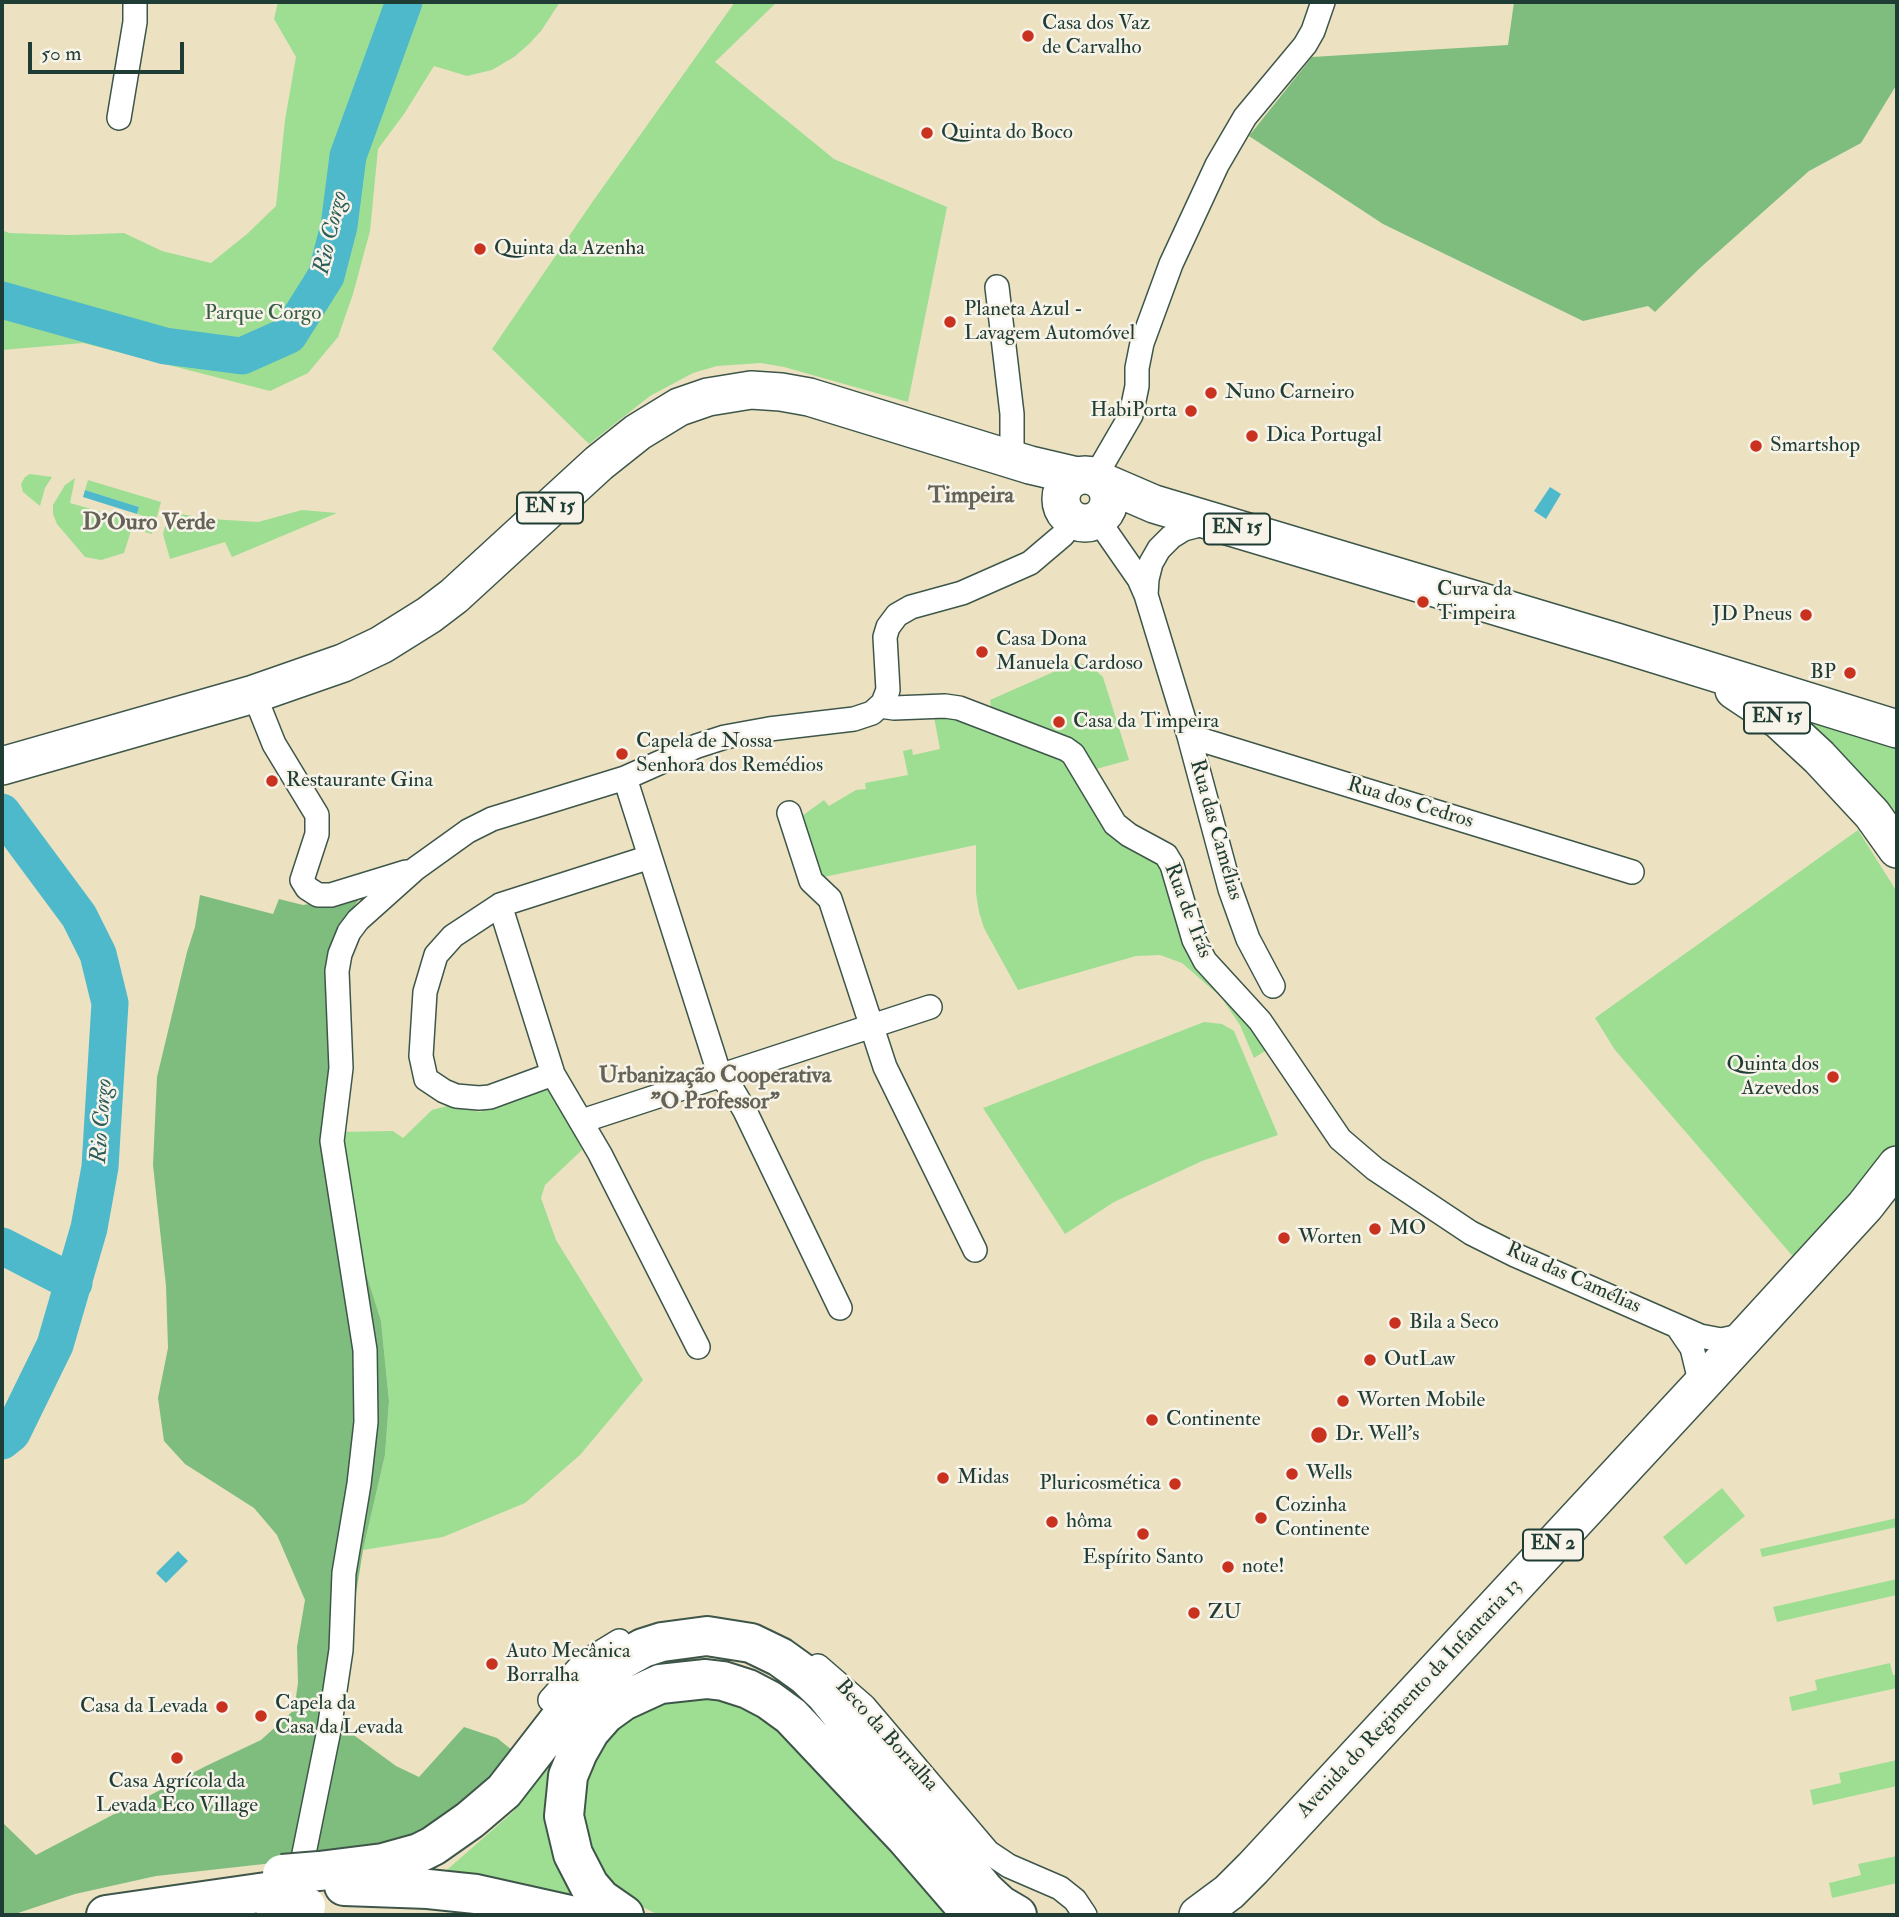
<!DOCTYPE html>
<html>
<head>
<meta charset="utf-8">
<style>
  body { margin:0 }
  #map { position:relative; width:1899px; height:1917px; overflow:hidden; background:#ece2c2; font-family:"IM FELL Double Pica",serif }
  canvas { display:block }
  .frame { position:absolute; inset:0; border:4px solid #1f3d34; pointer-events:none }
  .scale { position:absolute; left:28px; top:42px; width:156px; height:32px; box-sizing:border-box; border:4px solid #1f3d34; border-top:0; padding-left:9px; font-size:21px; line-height:24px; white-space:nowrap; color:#1f3d34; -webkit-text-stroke:5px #f7f3e8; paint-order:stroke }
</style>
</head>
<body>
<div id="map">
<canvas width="1899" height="1917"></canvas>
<div class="frame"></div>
<div class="scale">50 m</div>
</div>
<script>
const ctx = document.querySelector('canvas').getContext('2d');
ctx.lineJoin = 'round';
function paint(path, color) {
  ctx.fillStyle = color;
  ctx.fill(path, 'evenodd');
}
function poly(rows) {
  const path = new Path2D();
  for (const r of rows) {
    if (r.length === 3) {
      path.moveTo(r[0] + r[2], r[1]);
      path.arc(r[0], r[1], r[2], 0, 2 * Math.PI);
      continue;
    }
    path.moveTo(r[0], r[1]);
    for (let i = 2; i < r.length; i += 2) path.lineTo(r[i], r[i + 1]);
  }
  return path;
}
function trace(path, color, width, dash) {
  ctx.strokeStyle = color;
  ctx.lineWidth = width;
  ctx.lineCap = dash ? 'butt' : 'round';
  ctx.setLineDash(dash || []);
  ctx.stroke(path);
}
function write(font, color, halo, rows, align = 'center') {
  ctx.font = font + ' "IM FELL Double Pica",serif';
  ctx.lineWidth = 5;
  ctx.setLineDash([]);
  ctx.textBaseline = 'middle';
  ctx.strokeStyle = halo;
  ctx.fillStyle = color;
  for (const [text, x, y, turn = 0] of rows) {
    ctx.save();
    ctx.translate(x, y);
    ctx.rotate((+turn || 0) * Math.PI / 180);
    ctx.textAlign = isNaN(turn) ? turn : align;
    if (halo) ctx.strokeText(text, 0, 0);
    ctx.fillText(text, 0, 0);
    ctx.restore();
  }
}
const green = poly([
  [278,2,560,2,541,31,529,44,514,57,492,70,467,76,434,66,404,114,378,149,370,231,353,294,338,337,308,373,270,391,83,343,2,350,2,230,9,233,69,235,124,233,162,251,211,263,247,234,276,206,285,120,296,57,274,19],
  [735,2,777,2,715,62,834,159,947,207,908,402,784,367,761,363,717,366,693,373,650,396,589,444,492,349,593,201],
  [30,474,52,477,45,488,40,506,23,492,21,484,25,477],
  [75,478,70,503,134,521,124,553,101,560,85,557,57,524,53,514,53,505,65,485],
  [88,480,161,502,152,534,141,531,146,517,137,514,139,507,85,490],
  [302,510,337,513,232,557,225,542,170,559,163,534,166,523,172,517,180,514,212,519,258,522],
  [1080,663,1092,667,1103,677,1129,760,1089,771,1074,754,1068,735,1051,740,992,717,990,700,1067,666],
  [933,712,1069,753,1114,832,1165,859,1186,924,1273,1046,1254,1058,1240,1025,1221,997,1182,963,1160,955,1136,956,1018,990,984,928,979,912,976,893,976,845,819,878,799,818,824,800,829,806,856,790,866,789,865,783,908,775,903,751,912,749,913,755,940,749],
  [1821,720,1897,744,1897,804,1890,820,1810,726,1813,722],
  [1858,830,1897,892,1897,1144,1889,1158,1796,1260,1615,1050,1595,1018],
  [1204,1022,1222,1024,1234,1031,1278,1135,1202,1161,1114,1202,1065,1234,983,1108],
  [546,1085,553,1091,582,1150,545,1185,541,1198,556,1240,643,1380,580,1455,525,1503,443,1537,363,1550,385,1455,389,1401,381,1321,353,1232,337,1132,393,1131,403,1138,432,1110,451,1105,480,1112,536,1086],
  [1722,1488,1745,1516,1686,1565,1663,1537],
  [1897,1518,1897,1527,1762,1557,1760,1549],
  [1897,1579,1897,1595,1777,1622,1773,1607],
  [1890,1663,1893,1675,1897,1674,1897,1688,1792,1711,1789,1697,1817,1690,1815,1680],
  [682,1689,761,1708,963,1915,659,1915,638,1905,612,1885,594,1859,584,1823,585,1786,590,1770,599,1751,630,1711],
  [1897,1760,1897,1786,1813,1805,1810,1790,1841,1783,1839,1773],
  [551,1764,549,1820,555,1862,574,1901,433,1882,513,1812],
  [1897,1856,1897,1883,1832,1898,1829,1883,1861,1875,1858,1864]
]);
const forest = poly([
  [1514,2,1897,2,1897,84,1861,143,1809,171,1700,268,1655,312,1648,306,1583,321,1383,224,1249,136,1312,57,1508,45],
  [200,895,273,914,279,899,303,905,362,895,349,914,332,1013,326,1131,353,1232,381,1321,389,1401,385,1455,363,1550,350,1630,340,1725,396,1766,419,1777,464,1727,497,1738,517,1754,427,1835,318,1858,156,1876,75,1894,12,1915,2,1915,2,1822,36,1855,206,1766,261,1740,294,1710,298,1683,297,1647,305,1600,277,1535,254,1508,185,1464,164,1441,158,1398,168,1348,166,1286,153,1165,157,1077,187,952,195,927]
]);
const water = poly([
  [1550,487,1561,494,1546,519,1534,511],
  [85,490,139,507,137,514,83,497],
  [178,1551,188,1561,166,1583,156,1573]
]);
const river = poly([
  [2,300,165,346,242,356,289,335,326,276,339,226,348,156,404,2],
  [2,812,79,916,98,954,110,1003,100,1167,89,1228,55,1345,12,1433,2,1441],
  [2,1246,74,1283]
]);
const street = poly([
  [119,118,135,22,135,2],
  [997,287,1012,414,1012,459],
  [1095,477,1131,415,1137,386,1137,368,1142,343,1171,264,1217,165,1245,117,1305,45,1313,31,1323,2],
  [1098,520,1139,579,1146,595,1189,736,1230,889,1248,939,1273,986],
  [1146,595,1147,579,1151,563,1159,549,1171,537,1184,529,1207,523],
  [254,694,274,744,317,815,317,834,302,880,307,888,318,895,331,895,406,872],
  [880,706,894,708,945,706,959,708,1066,749,1073,754,1115,824,1129,835,1166,855,1172,865,1194,940,1205,961,1260,1021,1340,1139,1375,1169,1471,1233,1515,1255,1700,1336,1721,1340,1745,1335],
  [1189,736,1632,872],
  [625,778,720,1076,732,1089,745,1111,840,1308],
  [789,813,811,881,830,899,885,1067,975,1250],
  [500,905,553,1074,600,1154,698,1347],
  [553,1074,490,1097,479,1098,456,1096,444,1091,426,1079,421,1056,425,992,436,955,453,936,500,905,650,857],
  [582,1121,930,1007],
  [1677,1326,1692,1348,1701,1385],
  [818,1666,864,1706,988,1852,1009,1866,1060,1888,1075,1900,1085,1915],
  [550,1700,583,1663,619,1641],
  [298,1883,329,1730,341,1650,344,1573,359,1484,366,1422,365,1350,332,1141,341,1068,337,971,340,954,349,932,358,920,415,869,468,831,492,819,625,778,697,746,725,737,769,729,854,719,872,713,883,703,888,690,885,637,888,627,897,615,911,607,962,593,1030,563,1063,535,1074,521]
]);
const primary = poly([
  [1085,499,24],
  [1103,482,1154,504,1616,642,1897,729],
  [1734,690,1779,720,1819,757,1872,814,1897,849],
  [2,766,254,694,343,663,381,645,429,615,454,596,599,463,638,432,679,407,708,397,751,390,781,392,809,397,1030,465,1077,476],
  [1198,1915,1229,1892,1253,1868,1701,1385,1865,1206,1897,1165]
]);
const highway = poly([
  [319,1871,383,1863,419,1853,433,1846,470,1820,504,1791,580,1693,609,1667,643,1648,662,1642,707,1636,751,1643,780,1657,805,1675,825,1694,985,1891,1000,1905,1017,1915],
  [344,1886,428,1889,476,1894,570,1915],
  [106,1915,280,1890],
  [624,1915,601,1899,589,1885,573,1854,564,1816,568,1776,578,1752,590,1731,605,1714,623,1701,660,1684,706,1679,723,1681,748,1689,769,1700,791,1716,906,1838,969,1911]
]);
const highwayBridge = poly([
  [282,1874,319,1871],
  [275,1908,306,1906]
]);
const markers = [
  [1028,36,7,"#c8321e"],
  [927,133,7,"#c8321e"],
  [480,249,7,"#c8321e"],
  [950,322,7,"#c8321e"],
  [1211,393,7,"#c8321e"],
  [1191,411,7,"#c8321e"],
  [1252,436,7,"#c8321e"],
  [1756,446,7,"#c8321e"],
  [1423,602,7,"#c8321e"],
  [1806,615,7,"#c8321e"],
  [982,652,7,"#c8321e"],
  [1850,673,7,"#c8321e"],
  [1059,722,7,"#c8321e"],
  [622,754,7,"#c8321e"],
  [272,781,7,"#c8321e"],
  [1833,1077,7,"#c8321e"],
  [1375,1229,7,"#c8321e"],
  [1284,1238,7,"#c8321e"],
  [1395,1323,7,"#c8321e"],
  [1370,1360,7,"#c8321e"],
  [1343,1401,7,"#c8321e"],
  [1152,1420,7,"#c8321e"],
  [1319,1435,9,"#c8321e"],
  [1292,1474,7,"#c8321e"],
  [943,1478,7,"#c8321e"],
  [1175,1484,7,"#c8321e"],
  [1261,1518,7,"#c8321e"],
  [1052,1522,7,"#c8321e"],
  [1143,1534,7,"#c8321e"],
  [1228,1567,7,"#c8321e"],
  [1194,1613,7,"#c8321e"],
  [492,1664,7,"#c8321e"],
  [222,1707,7,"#c8321e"],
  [261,1716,7,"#c8321e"],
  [177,1758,7,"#c8321e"]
];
const shields = [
  [550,508,66],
  [1237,529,66],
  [1777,718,66],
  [1553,1545,60]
];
const shieldNames = [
  ["EN 15",550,508],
  ["EN 15",1237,529],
  ["EN 15",1777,718],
  ["EN 2",1553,1545]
];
const poiNames = [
  ["Casa dos Vaz",1042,24],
  ["de Carvalho",1042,48],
  ["Quinta do Boco",941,133],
  ["Quinta da Azenha",494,249],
  ["Planeta Azul -",964,310],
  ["Lavagem Automóvel",964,334],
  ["Nuno Carneiro",1225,393],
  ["HabiPorta",1177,411,"right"],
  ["Dica Portugal",1266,436],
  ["Smartshop",1770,446],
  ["Curva da",1437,590],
  ["Timpeira",1437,614],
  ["JD Pneus",1792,615,"right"],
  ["Casa Dona",996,640],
  ["Manuela Cardoso",996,664],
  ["BP",1836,673,"right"],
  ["Casa da Timpeira",1073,722],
  ["Capela de Nossa",636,742],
  ["Senhora dos Remédios",636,766],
  ["Restaurante Gina",286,781],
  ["Quinta dos",1819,1065,"right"],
  ["Azevedos",1819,1089,"right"],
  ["MO",1389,1229],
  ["Worten",1298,1238],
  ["Bila a Seco",1409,1323],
  ["OutLaw",1384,1360],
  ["Worten Mobile",1357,1401],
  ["Continente",1166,1420],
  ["Dr. Well's",1335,1435],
  ["Wells",1306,1474],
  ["Midas",957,1478],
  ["Pluricosmética",1161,1484,"right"],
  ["Cozinha",1275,1506],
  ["Continente",1275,1530],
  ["hôma",1066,1522],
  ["Espírito Santo",1143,1558,"center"],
  ["note!",1242,1567],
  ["ZU",1208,1613],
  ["Auto Mecânica",506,1652],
  ["Borralha",506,1676],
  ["Capela da",275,1704],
  ["Casa da Levada",275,1728],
  ["Casa da Levada",208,1707,"right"],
  ["Casa Agrícola da",177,1782,"center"],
  ["Levada Eco Village",177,1806,"center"]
];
const parkNames = [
  ["Parque Corgo",263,314]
];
const streetNames = [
  ["Rua dos Cedros",1410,804,17],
  ["Rua das Camélias",1215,830,74],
  ["Rua de Trás",1187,911,69],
  ["Rua das Camélias",1573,1279,24],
  ["Avenida do Regimento da Infantaria 13",1410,1699,-47],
  ["Beco da Borralha",886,1736,48]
];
const waterNames = [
  ["Rio Corgo",332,233,-77],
  ["Rio Corgo",103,1121,-86]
];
const neighbourhoodNames = [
  ["Timpeira",971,497],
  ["D'Ouro Verde",149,524],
  ["Urbanização Cooperativa",715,1077],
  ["\"O Professor\"",715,1103]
];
paint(green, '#9ede93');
paint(forest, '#7ebd7d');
paint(water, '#4eb9cb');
trace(river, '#4eb9cb', 37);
trace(street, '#3e5649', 26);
trace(primary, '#3e5649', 40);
trace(highway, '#3e5649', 42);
trace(street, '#fff', 23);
trace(primary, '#fff', 37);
trace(highway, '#fff', 38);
trace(highwayBridge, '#3e5649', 42, []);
trace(highwayBridge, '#fff', 38);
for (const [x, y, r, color] of markers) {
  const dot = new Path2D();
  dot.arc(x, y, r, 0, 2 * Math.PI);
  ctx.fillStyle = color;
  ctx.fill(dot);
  trace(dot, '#f7f3e8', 2.5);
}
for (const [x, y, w] of shields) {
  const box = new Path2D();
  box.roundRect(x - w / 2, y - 15.5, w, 31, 5);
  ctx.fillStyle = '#f7f3e8';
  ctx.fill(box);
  trace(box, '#1f3d34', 2);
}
write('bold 19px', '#1f3d34', null, shieldNames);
write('21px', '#1f3d34', '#f7f3e8', poiNames, 'left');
write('21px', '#385d47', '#f7f3e8', parkNames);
write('21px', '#1f3d34', '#f7f3e8', streetNames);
write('italic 23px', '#2b5c5a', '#f7f3e8', waterNames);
write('bold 23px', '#656357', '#f7f3e8', neighbourhoodNames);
</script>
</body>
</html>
